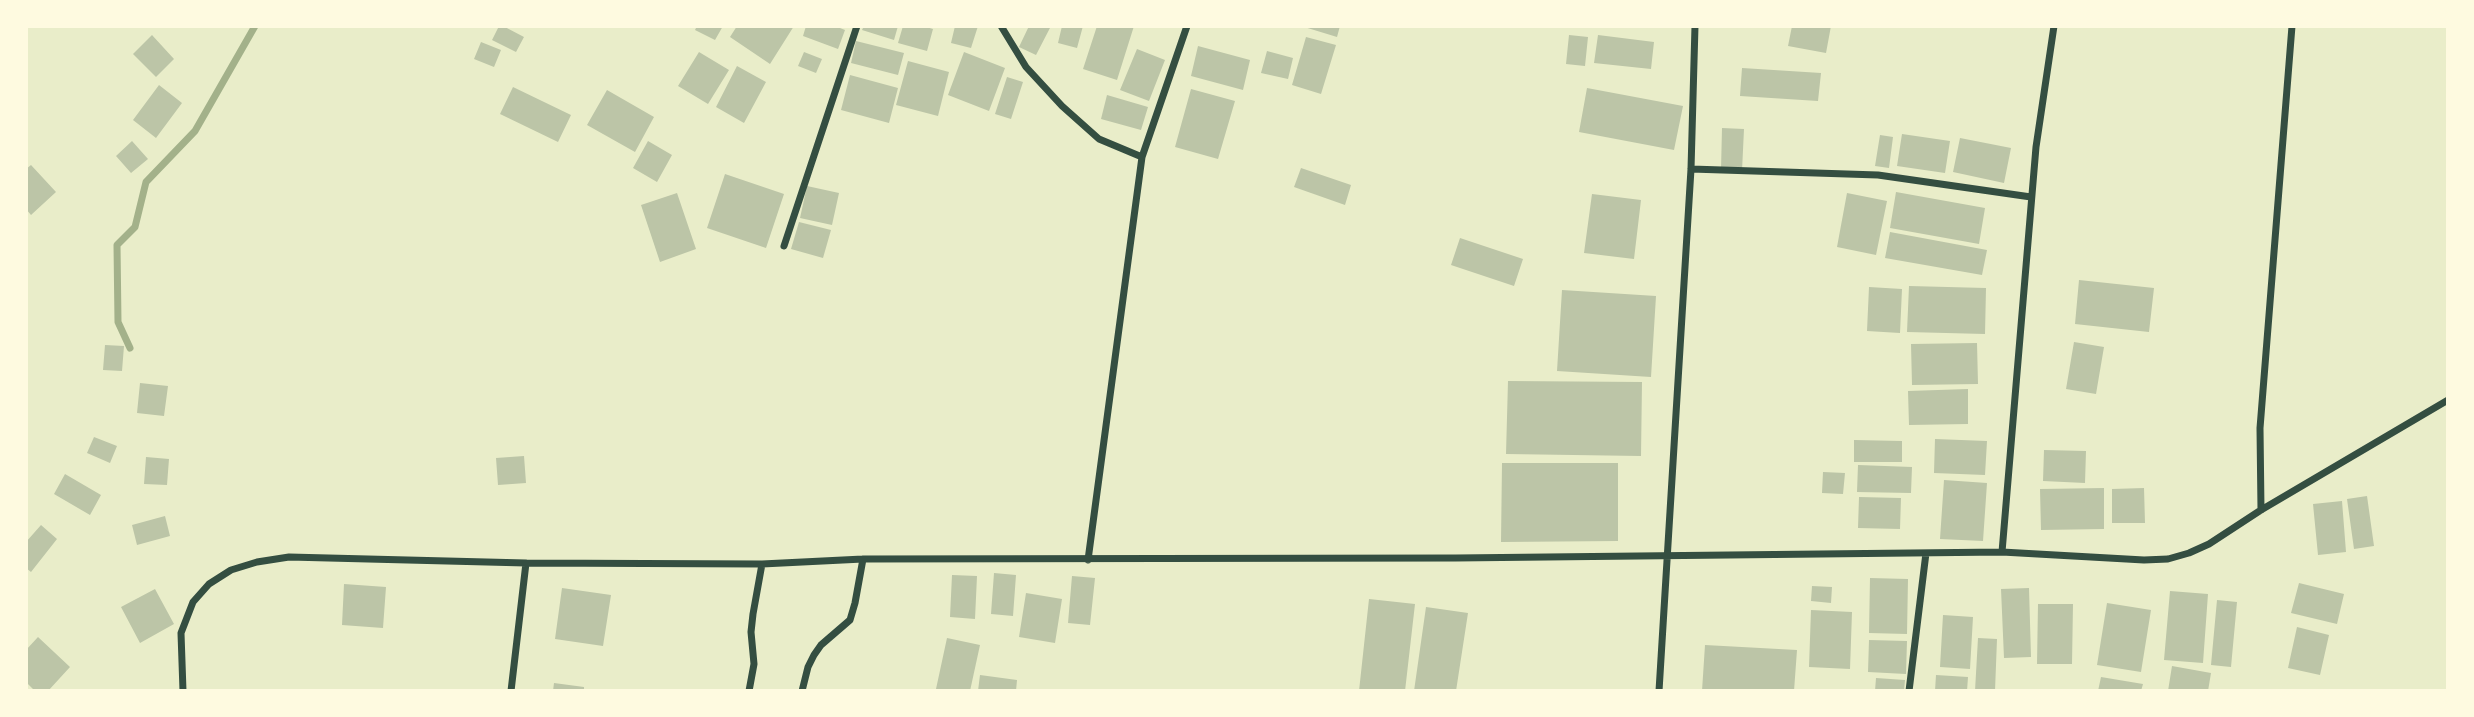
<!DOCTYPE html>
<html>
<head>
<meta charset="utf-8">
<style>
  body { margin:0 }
  #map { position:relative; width:2474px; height:717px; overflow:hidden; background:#e9edc9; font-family:"Public Sans",sans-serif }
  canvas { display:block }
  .frame { position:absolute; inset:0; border:28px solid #fefae0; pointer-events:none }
</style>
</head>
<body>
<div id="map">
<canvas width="2474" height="717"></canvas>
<div class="frame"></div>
</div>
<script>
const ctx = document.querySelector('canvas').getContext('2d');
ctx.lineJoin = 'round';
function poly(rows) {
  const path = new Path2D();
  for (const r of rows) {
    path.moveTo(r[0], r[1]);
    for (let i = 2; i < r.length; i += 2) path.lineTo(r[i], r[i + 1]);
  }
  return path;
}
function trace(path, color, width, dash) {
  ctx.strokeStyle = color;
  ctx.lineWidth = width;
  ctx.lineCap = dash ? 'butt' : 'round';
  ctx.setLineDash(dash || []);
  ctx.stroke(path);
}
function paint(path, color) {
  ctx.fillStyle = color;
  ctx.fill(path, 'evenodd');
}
const stream = poly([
  [130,348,118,322,117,245,135,227,146,182,195,131,255,26]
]);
const building = poly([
  [499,26,503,26,524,37,516,52,492,40],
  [697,26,723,26,715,40,695,30],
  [737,26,794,26,770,64,730,37],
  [806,26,835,26,845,30,838,49,803,36],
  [864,26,898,26,894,40,862,30],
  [903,26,923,26,933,29,927,51,898,43],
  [955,26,978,26,971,48,951,43],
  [1029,26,1051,26,1036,55,1019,47],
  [1062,26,1083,26,1077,48,1058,43],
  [1097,26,1134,26,1117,80,1083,69],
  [1301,26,1340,26,1337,37],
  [1792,26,1831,26,1826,53,1788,46],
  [152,35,174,59,156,77,133,54],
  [1569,35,1588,37,1585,66,1566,64],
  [1598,35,1654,42,1651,69,1594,63],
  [1306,37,1336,45,1321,94,1292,85],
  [856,41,904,53,898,75,851,63],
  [481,42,501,50,494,67,474,59],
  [1198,46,1250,60,1243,90,1191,76],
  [1137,49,1165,60,1149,101,1120,90],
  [1267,51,1293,58,1288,79,1261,73],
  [699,52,729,70,708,104,678,86],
  [804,52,822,59,816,73,798,66],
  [964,52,1005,68,989,111,948,95],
  [908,61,949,72,938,116,896,105],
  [737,66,766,82,744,123,716,107],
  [1742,68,1821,73,1818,101,1740,96],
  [850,75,898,88,889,123,841,110],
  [1007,77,1023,82,1011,119,995,114],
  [159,85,182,103,156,138,133,120],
  [513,87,571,115,558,142,500,114],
  [1587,88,1683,106,1674,150,1579,132],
  [1191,89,1235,101,1218,159,1175,147],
  [607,90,654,117,635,152,587,125],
  [1107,95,1148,107,1141,130,1101,119],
  [1722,128,1744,129,1742,171,1721,170],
  [1902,134,1950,141,1945,173,1897,166],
  [1880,135,1893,137,1889,168,1875,166],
  [1960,138,2011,148,2004,183,1953,172],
  [132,141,148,159,131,173,116,156],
  [648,141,672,155,657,182,633,168],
  [31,165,56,192,31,215,26,209,26,169],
  [1301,168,1351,185,1345,205,1294,187],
  [725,174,784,194,766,248,707,228],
  [807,186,839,193,832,225,800,218],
  [1896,192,1985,208,1979,244,1890,228],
  [677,193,696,249,660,262,641,205],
  [1847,193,1887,201,1876,255,1837,247],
  [1592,194,1641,200,1634,259,1584,253],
  [799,222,831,230,823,258,791,249],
  [1890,232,1987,250,1982,275,1885,258],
  [1460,238,1523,259,1514,286,1451,265],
  [2079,280,2154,288,2149,332,2075,324],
  [1909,286,1986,288,1985,334,1907,332],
  [1869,287,1902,289,1900,333,1867,331],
  [1562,290,1656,296,1651,377,1557,371],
  [2074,342,2104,347,2096,394,2066,389],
  [1977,343,1978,384,1912,385,1911,344],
  [105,345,124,346,122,371,103,370],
  [1508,381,1642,382,1641,456,1506,454],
  [140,383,168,386,164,416,137,413],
  [1968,389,1968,424,1909,425,1908,391],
  [94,437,117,446,110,463,87,453],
  [1935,439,1987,441,1985,475,1934,473],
  [1854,440,1902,441,1902,462,1854,462],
  [2044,450,2086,451,2085,483,2043,481],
  [524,456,526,483,498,485,496,458],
  [146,457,169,459,167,485,144,484],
  [1502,463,1618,463,1618,541,1501,542],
  [1858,465,1912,467,1911,493,1857,492],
  [1823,472,1845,473,1843,494,1822,493],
  [65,474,101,495,90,515,54,494],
  [1944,480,1987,483,1983,541,1940,539],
  [2104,488,2104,529,2041,530,2040,489],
  [2144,488,2145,523,2112,523,2112,489],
  [2367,496,2374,546,2354,549,2347,499],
  [1859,497,1901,498,1900,529,1858,528],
  [2342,501,2346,552,2318,555,2313,504],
  [165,516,170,536,137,545,132,525],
  [41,525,57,539,31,572,26,568,26,542],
  [994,573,1016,575,1013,616,991,614],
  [952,575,977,576,975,619,950,617],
  [1072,576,1095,578,1090,625,1068,623],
  [1870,578,1908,579,1907,634,1869,633],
  [2299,583,2344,594,2337,624,2291,613],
  [344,584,386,587,383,628,342,625],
  [1812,586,1832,587,1831,603,1811,601],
  [562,588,611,595,603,646,555,639],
  [2029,588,2031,657,2004,658,2001,589],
  [155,589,174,624,140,643,121,607],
  [2170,591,2208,594,2203,663,2164,660],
  [1026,593,1062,599,1055,643,1019,637],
  [1369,599,1415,604,1405,691,1359,691],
  [2217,600,2237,602,2231,667,2211,665],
  [2107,603,2151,610,2141,672,2097,665],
  [2038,604,2073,604,2072,664,2037,664],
  [1426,607,1468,613,1456,691,1414,691],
  [1811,610,1852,612,1850,669,1809,667],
  [1943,615,1973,617,1970,669,1940,667],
  [2297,627,2329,635,2320,675,2288,668],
  [38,637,70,667,48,691,35,691,26,682,26,650],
  [947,638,980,645,970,691,936,689],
  [1978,638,1997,639,1995,691,1975,691],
  [1869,640,1907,641,1906,674,1868,672],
  [1705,645,1797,650,1794,691,1702,691],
  [2172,666,2211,673,2208,691,2168,691],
  [980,675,1017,680,1016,691,978,691],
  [1936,675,1968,677,1967,691,1935,691],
  [2101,677,2143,684,2141,691,2098,691],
  [1876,678,1905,680,1904,691,1875,691],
  [554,683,584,687,584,691,553,691]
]);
const minor = poly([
  [1001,26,1026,67,1062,106,1099,139,1142,157,1187,26],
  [1691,169,1878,175,2031,197],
  [784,246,857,26],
  [2261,510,2260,428,2292,26],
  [2002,552,2036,147,2054,26],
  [1088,560,1142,157],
  [183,691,181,633,193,602,209,584,231,570,257,562,289,557,526,563,762,564,863,559,1456,558,2002,552,2144,560,2168,559,2189,553,2209,544,2261,510,2448,400],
  [511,691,526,563],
  [749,691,754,664,751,632,753,614,762,564],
  [802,691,808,667,814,655,821,645,850,620,855,603,863,559],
  [1659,691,1691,169,1695,26],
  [1909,691,1926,553]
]);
trace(stream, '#a3b18a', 7);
paint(building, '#bcc5a7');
trace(minor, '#344e41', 7);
</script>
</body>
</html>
